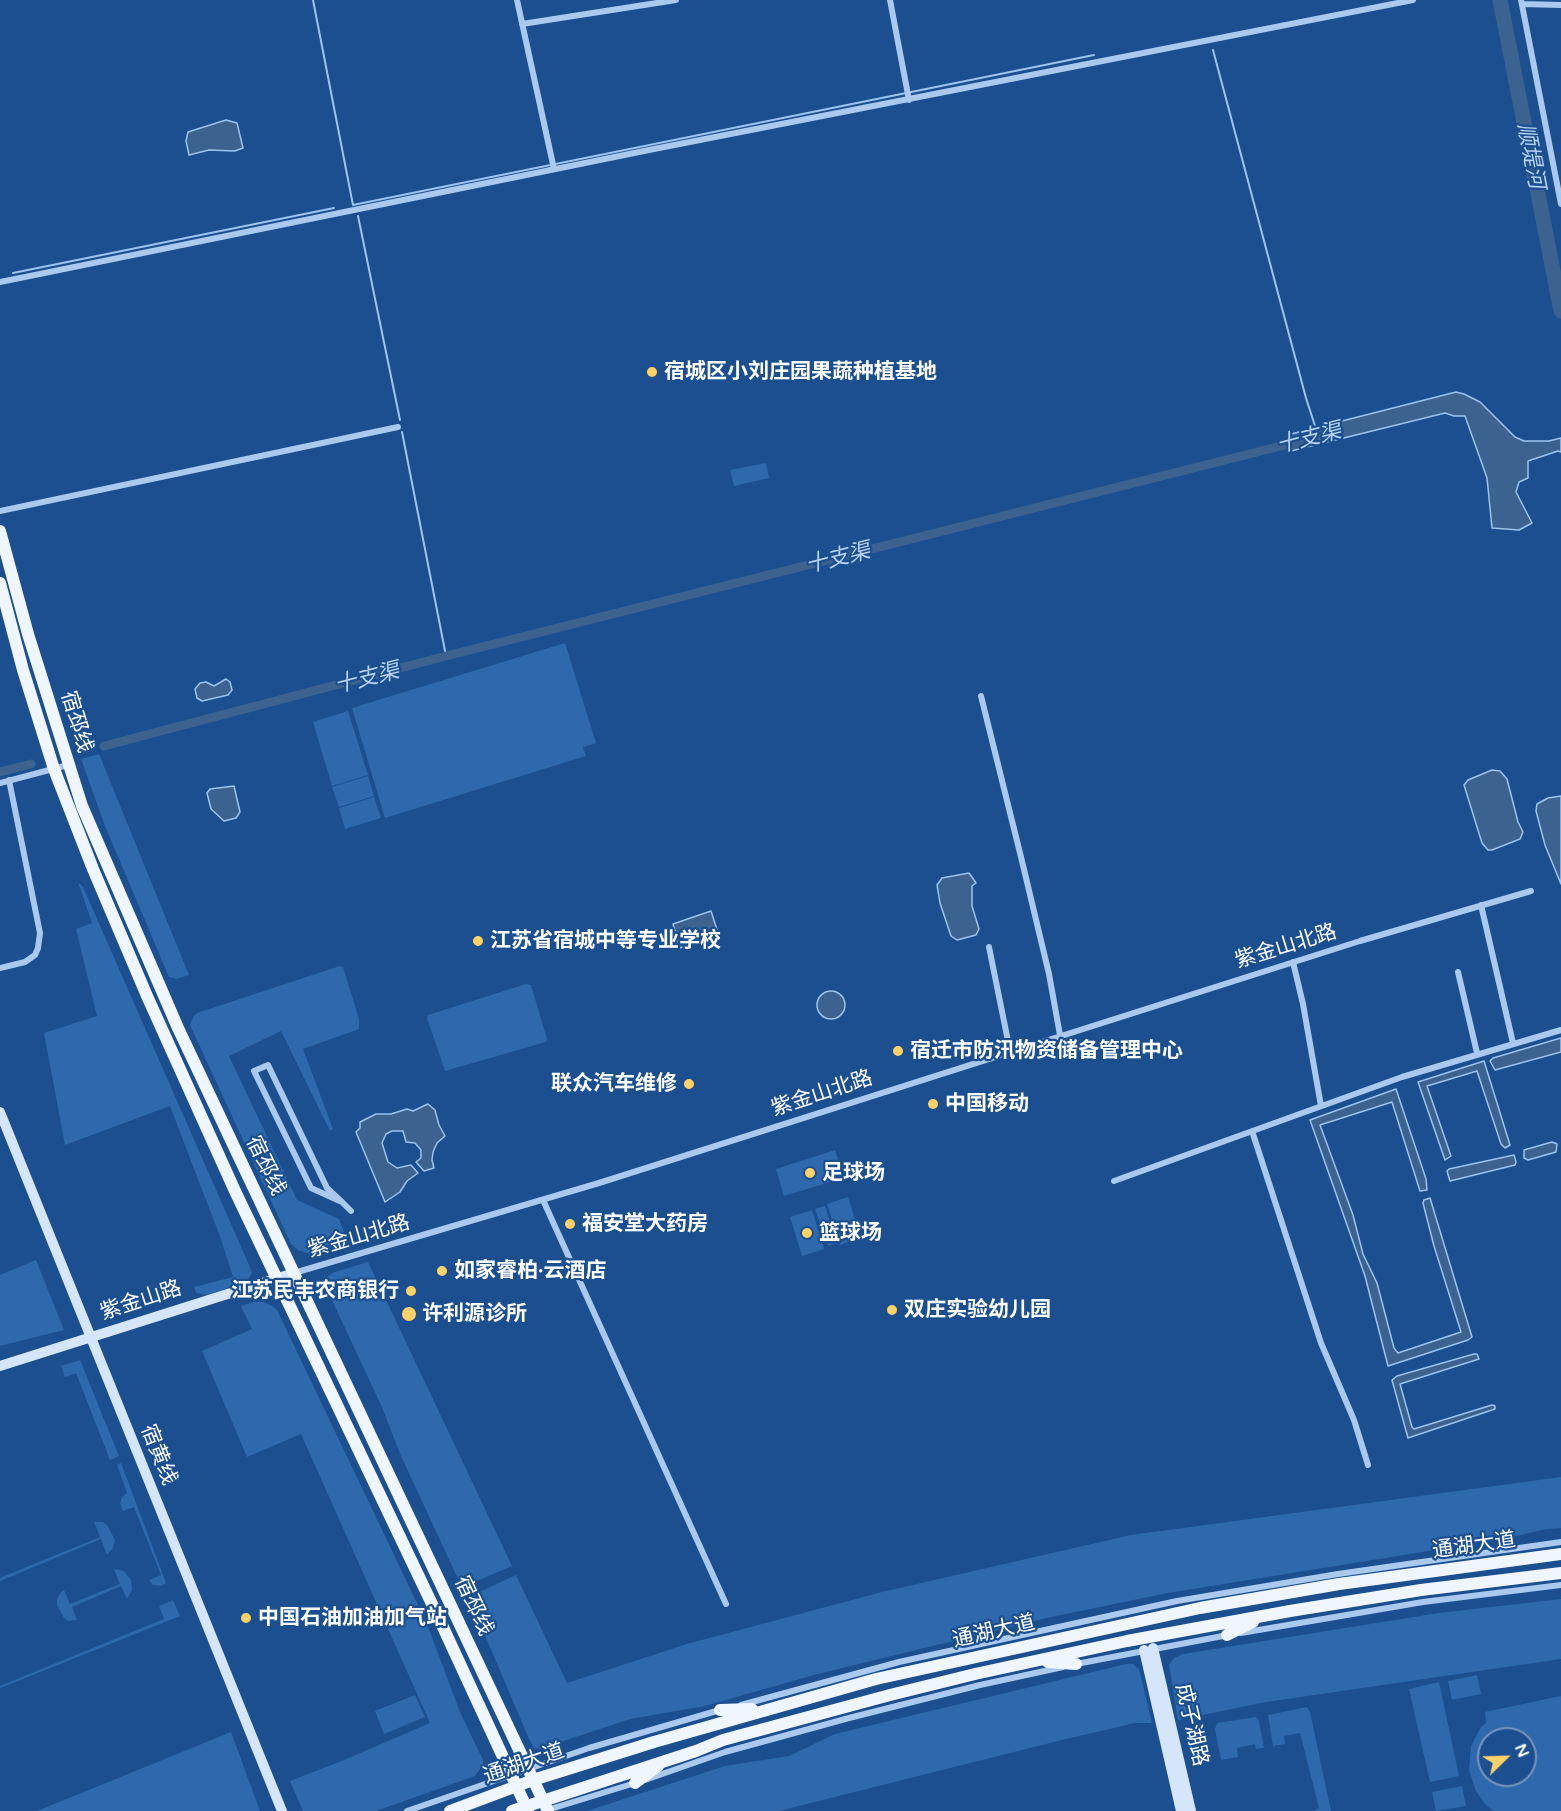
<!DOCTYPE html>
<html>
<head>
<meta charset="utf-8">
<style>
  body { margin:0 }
  #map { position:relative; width:1561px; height:1811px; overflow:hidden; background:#1b4f8f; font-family:"Varela Round",sans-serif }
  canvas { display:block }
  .north { position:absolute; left:1477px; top:1727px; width:60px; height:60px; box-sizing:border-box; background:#1b4f8f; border:2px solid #7695bc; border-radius:50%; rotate:67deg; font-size:16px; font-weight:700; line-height:24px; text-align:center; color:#fff }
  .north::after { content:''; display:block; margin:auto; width:21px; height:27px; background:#ffd166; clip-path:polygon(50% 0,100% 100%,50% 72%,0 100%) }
</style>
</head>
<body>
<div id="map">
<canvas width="1561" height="1811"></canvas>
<div class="north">N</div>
</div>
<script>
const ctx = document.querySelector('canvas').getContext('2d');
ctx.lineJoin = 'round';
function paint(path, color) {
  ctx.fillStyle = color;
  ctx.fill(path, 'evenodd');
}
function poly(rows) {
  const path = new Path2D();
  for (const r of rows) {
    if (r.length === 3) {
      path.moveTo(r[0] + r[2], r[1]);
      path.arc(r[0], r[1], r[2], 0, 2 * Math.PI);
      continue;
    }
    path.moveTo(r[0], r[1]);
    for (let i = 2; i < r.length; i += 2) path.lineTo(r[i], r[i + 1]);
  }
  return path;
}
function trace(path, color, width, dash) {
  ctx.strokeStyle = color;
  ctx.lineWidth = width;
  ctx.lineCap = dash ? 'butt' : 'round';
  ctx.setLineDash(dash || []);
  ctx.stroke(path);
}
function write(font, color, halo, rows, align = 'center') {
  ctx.font = font + ' "Varela Round","Noto Sans SC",sans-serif';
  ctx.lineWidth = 4.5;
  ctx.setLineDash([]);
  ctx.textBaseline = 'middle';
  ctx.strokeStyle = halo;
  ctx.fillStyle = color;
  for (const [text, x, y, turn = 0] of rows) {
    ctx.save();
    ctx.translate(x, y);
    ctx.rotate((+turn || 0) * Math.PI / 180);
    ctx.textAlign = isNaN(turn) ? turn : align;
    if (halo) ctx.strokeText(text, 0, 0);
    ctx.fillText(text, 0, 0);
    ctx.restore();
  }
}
const green = poly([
  [766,463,769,478,734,486,730,470],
  [565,643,596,743,583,747,586,756,385,818,352,708],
  [348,711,368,775,332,786,313,722],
  [99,754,189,975,177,979,169,977,105,826,81,759],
  [368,776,374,796,339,807,332,787],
  [374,797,381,818,345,829,339,808],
  [78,882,83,887,250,1267,252,1273,247,1281,208,1295,196,1293,194,1287,233,1277,221,1239,170,1106,65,1145,44,1033,97,1016,76,929,92,923],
  [340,966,343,967,359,1019,359,1029,303,1049,333,1129,330,1131,281,1031,229,1056,297,1200,339,1219,348,1243,313,1255,298,1250,291,1244,190,1025,193,1017,197,1013],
  [526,984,531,985,547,1039,546,1042,445,1071,427,1018,428,1015],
  [835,1150,844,1178,784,1196,776,1169],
  [848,1197,861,1238,840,1245,827,1204],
  [825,1206,837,1243,828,1246,815,1209],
  [812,1210,824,1249,802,1256,790,1217],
  [36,1260,64,1330,0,1346,0,1275],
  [368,1262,512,1566,470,1584,459,1581,401,1456,381,1405,329,1294,326,1284,327,1277,332,1273],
  [254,1302,263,1302,272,1306,277,1310,427,1624,460,1712,483,1760,483,1765,475,1776,376,1811,303,1811,290,1781,344,1760,430,1723,301,1434,247,1457,202,1351,252,1329,241,1306],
  [80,1360,119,1456,110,1460,76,1373,65,1377,61,1366],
  [121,1463,166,1583,161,1586,153,1585,149,1580,161,1575,134,1507,123,1511,120,1503,122,1497,127,1493,117,1465],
  [1561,1477,1561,1528,1546,1529,1503,1539,1168,1593,1051,1617,814,1675,705,1706,630,1719,539,1749,534,1748,529,1739,470,1600,473,1595,516,1575,567,1683,687,1644,882,1592,1131,1535],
  [94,1522,103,1522,107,1525,115,1540,113,1548,107,1555,101,1539,0,1581,0,1578,100,1537],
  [114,1569,124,1571,131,1580,132,1590,127,1599,121,1586,72,1607,77,1620,68,1621,64,1618,57,1605,57,1599,61,1592,64,1590,70,1604,120,1584],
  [1561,1599,1561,1659,1266,1702,1178,1720,1169,1665,1174,1658,1183,1654,1439,1613],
  [173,1600,180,1616,0,1688,0,1686,164,1619,159,1606],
  [1126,1664,1133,1664,1139,1669,1152,1723,1135,1723,1062,1740,779,1811,587,1811,725,1766,789,1756,835,1734],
  [1477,1675,1481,1694,1452,1700,1448,1681],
  [1439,1682,1459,1776,1430,1782,1409,1689],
  [415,1695,425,1717,384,1734,375,1711],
  [1561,1696,1561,1811,1493,1811,1485,1804,1476,1791,1469,1770,1471,1746,1481,1727,1486,1723,1485,1712],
  [1489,1739,1525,1739,1525,1775,1489,1775],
  [1307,1707,1310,1712,1331,1811,1314,1811,1319,1808,1300,1733,1284,1736,1285,1744,1273,1746,1268,1715],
  [1256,1717,1259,1721,1264,1748,1256,1749,1255,1744,1237,1748,1238,1757,1221,1760,1215,1729,1217,1723],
  [231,1732,260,1811,37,1811],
  [1462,1786,1466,1806,1436,1811,1432,1792]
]);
const water = poly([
  [226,120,237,123,243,148,235,151,209,150,189,155,186,141,188,132,226,120],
  [1456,392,1464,394,1480,402,1515,437,1524,441,1549,441,1561,438,1561,452,1558,451,1528,461,1528,478,1519,482,1516,492,1532,523,1519,530,1492,528,1487,478,1465,416,1454,416,1445,413,1291,451,1287,435,1456,392],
  [226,679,230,682,232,690,228,695,202,701,197,698,195,689,200,683,206,682,214,686,226,679],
  [1492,770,1500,771,1507,779,1518,822,1523,832,1520,839,1492,850,1488,850,1482,843,1464,785,1468,780,1492,770],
  [234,786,240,812,236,818,224,821,211,809,207,793,210,789,234,786],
  [1561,796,1561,884,1545,845,1536,811,1537,804,1548,798,1561,796],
  [969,873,976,883,972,886,972,906,979,929,976,935,957,940,951,936,940,903,937,885,942,878,969,873],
  [711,911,719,936,680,948,673,924,711,911],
  [831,1005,14],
  [1561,1038,1561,1052,1495,1070,1490,1061,1493,1058,1561,1038],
  [1484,1061,1510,1145,1505,1148,1501,1144,1477,1071,1427,1086,1451,1156,1445,1160,1418,1082,1484,1061],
  [1396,1089,1426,1179,1427,1190,1420,1191,1392,1102,1320,1125,1353,1215,1363,1254,1377,1283,1394,1348,1398,1353,1461,1332,1434,1246,1423,1203,1424,1200,1430,1198,1472,1337,1468,1340,1388,1366,1365,1276,1310,1120,1396,1089],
  [428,1104,435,1110,439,1125,445,1136,437,1143,433,1152,432,1160,434,1168,424,1171,416,1162,421,1158,421,1150,415,1143,406,1142,403,1131,392,1131,386,1134,382,1143,388,1162,397,1168,411,1165,418,1173,407,1181,400,1192,385,1202,356,1132,360,1128,360,1122,376,1114,391,1114,407,1109,413,1111,428,1104],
  [1552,1142,1557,1144,1556,1152,1528,1160,1524,1158,1524,1150,1552,1142],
  [1514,1155,1516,1162,1515,1165,1450,1181,1447,1171,1449,1169,1514,1155],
  [1474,1354,1477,1354,1479,1359,1400,1384,1412,1427,1414,1429,1492,1405,1495,1406,1495,1409,1408,1438,1392,1380,1397,1376,1474,1354]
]);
const stream = poly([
  [313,0,353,205,1094,55],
  [1213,50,1306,398,1316,429],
  [358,216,400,420],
  [13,273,334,208],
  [402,432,446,656]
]);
const canal = poly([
  [104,746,446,656,1301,441],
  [0,772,31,764]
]);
const river = poly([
  [1500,0,1561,311]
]);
const street = poly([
  [517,0,554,169],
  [890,0,909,100],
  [1521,0,1561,204],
  [1522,4,1561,5],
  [522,24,676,0],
  [0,282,649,150,1413,0],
  [0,511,398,427],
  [981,696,1021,857,1049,974,1060,1035],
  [0,783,68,765],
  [1481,905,1513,1043],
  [989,947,1010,1051],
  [1293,962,1303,1004,1321,1106],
  [0,968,25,962,35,955,38,948,40,933,9,780],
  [1458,972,1477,1053],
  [1252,1131,1321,1343,1354,1420,1368,1465],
  [1114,1181,1402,1077,1561,1030],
  [543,1200,726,1604],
  [342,1202,311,1188,254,1071,268,1065,327,1188,342,1202,351,1211],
  [294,1273,599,1183,1360,941,1531,891],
  [1241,1633,1423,1602,1561,1585],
  [1076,1664,1228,1635],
  [741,1705,899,1662,1177,1601,1338,1574,1561,1542],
  [645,1780,725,1752,849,1718,980,1685,1063,1667],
  [547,1810,635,1783],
  [407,1811,589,1748,720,1710]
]);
const secondary = poly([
  [0,1112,282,1811],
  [0,1366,294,1273],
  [1153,1648,1191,1811],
  [1144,1650,1181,1811]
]);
const primary = poly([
  [0,531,28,634,82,806,178,1028,548,1811],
  [0,583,23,670,54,769,93,869,147,996,235,1191,442,1625,528,1811],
  [1227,1635,1253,1622],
  [1048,1662,1076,1664],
  [720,1710,752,1709],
  [635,1783,658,1766],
  [450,1811,533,1780,654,1742,876,1679,1200,1608,1339,1584,1561,1554],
  [512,1811,696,1751,723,1740,890,1695,975,1674,1127,1641,1290,1611,1421,1590,1561,1573]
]);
const markers = [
  [652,372,6,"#ffd166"],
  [478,941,6,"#ffd166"],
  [898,1051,6,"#ffd166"],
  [689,1084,6,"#ffd166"],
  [933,1104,6,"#ffd166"],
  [810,1173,6,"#ffd166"],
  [570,1224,6,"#ffd166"],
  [807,1233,6,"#ffd166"],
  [442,1271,6,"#ffd166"],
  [411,1291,6,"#ffd166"],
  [892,1310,6,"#ffd166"],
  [409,1314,8,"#ffd166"],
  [246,1618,6,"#ffd166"]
];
const poiNames = [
  ["宿城区小刘庄园果蔬种植基地",664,372],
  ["江苏省宿城中等专业学校",490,941],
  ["宿迁市防汛物资储备管理中心",910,1051],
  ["联众汽车维修",677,1084,"right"],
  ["中国移动",945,1104],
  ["足球场",822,1173],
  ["福安堂大药房",582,1224],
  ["篮球场",819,1233],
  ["如家睿柏·云酒店",454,1271],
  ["江苏民丰农商银行",399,1291,"right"],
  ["双庄实验幼儿园",904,1310],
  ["许利源诊所",422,1314],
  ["中国石油加油加气站",258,1618]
];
const streetNames = [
  ["宿邳线",76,722,73],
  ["紫金山北路",1286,947,-17],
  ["紫金山北路",822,1094,-18],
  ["宿邳线",265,1166,64],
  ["紫金山北路",359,1237,-16],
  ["紫金山路",141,1301,-18],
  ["宿黄线",158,1455,68],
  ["通湖大道",1474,1546,-8],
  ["宿邳线",473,1606,65],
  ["通湖大道",994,1632,-13],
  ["成子湖路",1191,1725,77],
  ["通湖大道",524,1764,-19]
];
const waterNames = [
  ["顺堤河",1530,156,79],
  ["十支渠",1309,439,-14],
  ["十支渠",838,559,-14],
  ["十支渠",367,679,-14]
];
paint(green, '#2e69ad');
paint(water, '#3c6290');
trace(water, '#9cc4f0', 1.5);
trace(stream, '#9cc4f0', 2);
trace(canal, '#3c6290', 9);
trace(river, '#3c6290', 15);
trace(street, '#a9c9ee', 6);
trace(secondary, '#d6e6fa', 10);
trace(primary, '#f0f6ff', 12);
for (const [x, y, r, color] of markers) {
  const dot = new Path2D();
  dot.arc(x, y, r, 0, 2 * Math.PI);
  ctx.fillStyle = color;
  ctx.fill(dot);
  trace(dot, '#1b4f8f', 2);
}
write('bold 21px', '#fff', '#1b4f8f', poiNames, 'left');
write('21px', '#fff', '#1b4f8f', streetNames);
write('italic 22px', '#b5d3f5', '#1b4f8f', waterNames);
</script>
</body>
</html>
